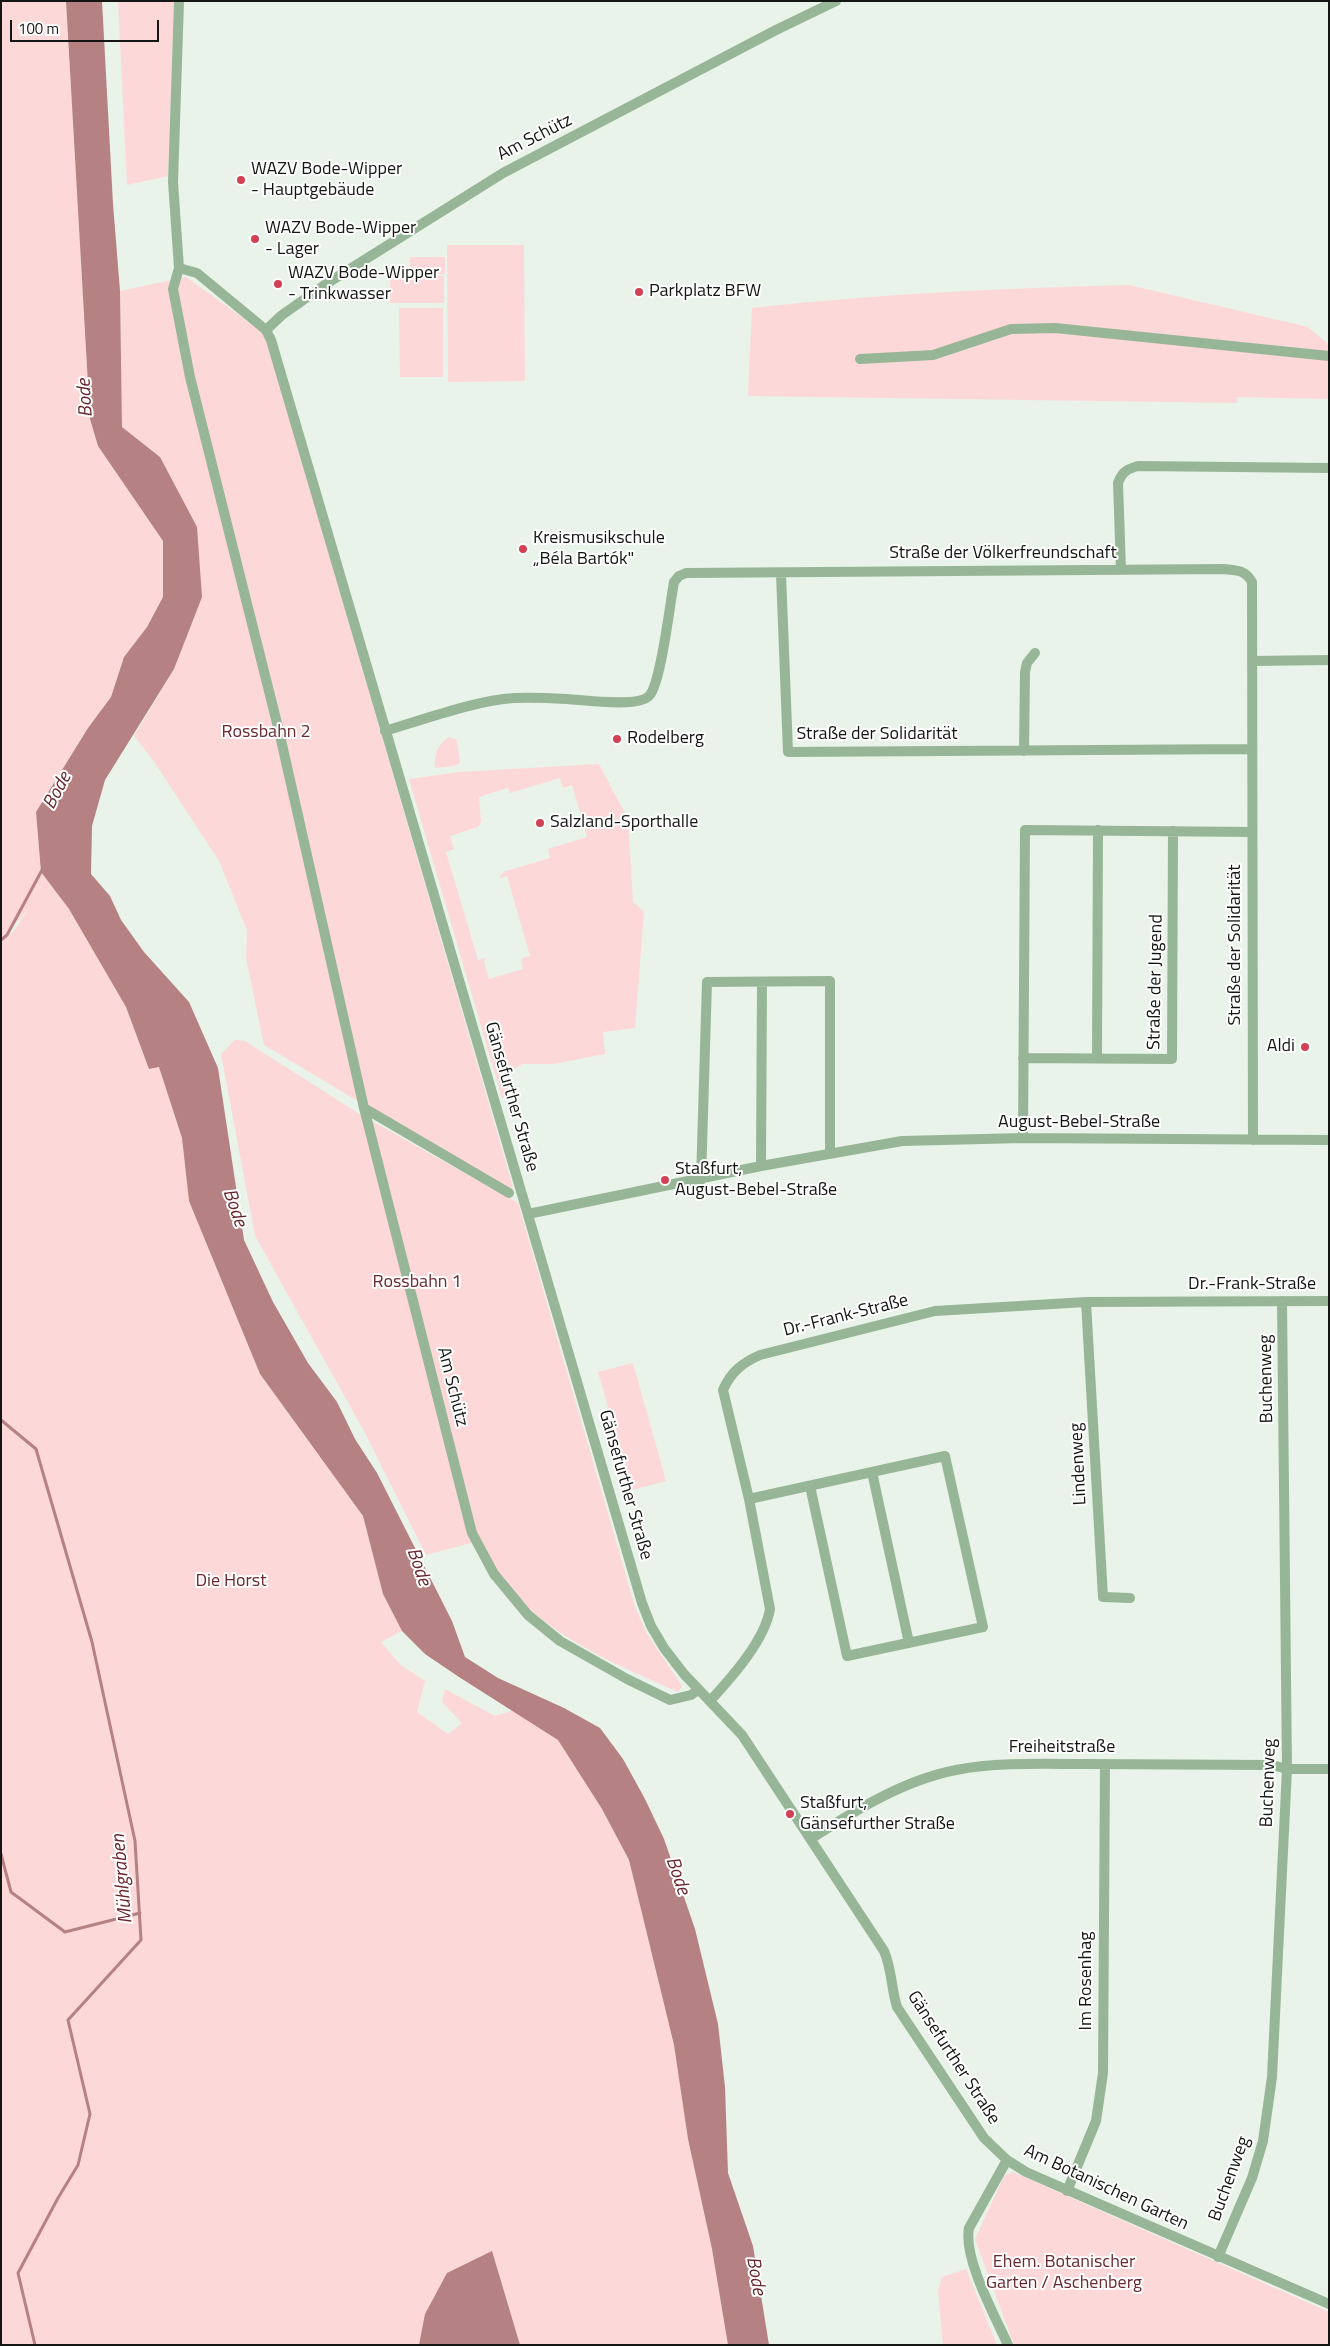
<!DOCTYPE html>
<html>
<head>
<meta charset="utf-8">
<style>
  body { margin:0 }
  #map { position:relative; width:1330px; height:2346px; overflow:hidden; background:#e9f3e9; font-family:"Titillium Web",sans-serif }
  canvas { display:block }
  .frame { position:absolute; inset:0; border:2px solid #131613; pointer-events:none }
  .scale { position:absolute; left:10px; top:20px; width:149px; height:22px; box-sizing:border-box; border:2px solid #131613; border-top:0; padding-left:6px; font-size:15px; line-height:18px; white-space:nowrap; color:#131613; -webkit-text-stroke:4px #fff; paint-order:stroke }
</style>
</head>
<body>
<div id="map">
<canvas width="1330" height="2346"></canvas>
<div class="frame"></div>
<div class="scale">100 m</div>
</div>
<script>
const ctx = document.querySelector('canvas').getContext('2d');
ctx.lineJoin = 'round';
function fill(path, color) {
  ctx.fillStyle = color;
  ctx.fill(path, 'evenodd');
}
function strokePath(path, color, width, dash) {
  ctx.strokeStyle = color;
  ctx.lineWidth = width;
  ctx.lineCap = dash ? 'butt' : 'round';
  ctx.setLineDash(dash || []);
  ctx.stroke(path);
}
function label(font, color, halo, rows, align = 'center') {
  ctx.font = font + ' "Titillium Web",sans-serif';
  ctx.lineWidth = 4;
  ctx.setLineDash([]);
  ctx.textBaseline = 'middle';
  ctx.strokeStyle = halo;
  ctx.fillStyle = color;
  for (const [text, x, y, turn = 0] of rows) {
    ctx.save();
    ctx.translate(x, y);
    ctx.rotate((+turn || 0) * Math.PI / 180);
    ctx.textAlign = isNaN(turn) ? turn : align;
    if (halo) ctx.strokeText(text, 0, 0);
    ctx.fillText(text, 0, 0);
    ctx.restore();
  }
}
fill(new Path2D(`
  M1,1H66L90,419L98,446L163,541V597L147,627L124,657L111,697L88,728L36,812L41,872L69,909L126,1007L149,1068L159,1066L182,1138L189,1201L260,1374L363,1516L383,1594L402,1631L381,1642L401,1665L425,1681L417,1712L448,1734L462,1723L442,1702L445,1689L495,1716L514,1710L558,1740L602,1809L629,1860L674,2045L688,2139L712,2249L728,2345H1V940L13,932L27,911L1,939Z
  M118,1H174L168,176L127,185Z
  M447,245H524L525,381L448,382Z
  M410,257H445V274H410Z
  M390,276H444V303H390Z
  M186,277L257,328L266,338L513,1187L512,1190L508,1191L264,1045L246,958L247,930L219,861L155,763L134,736L174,669L160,457L122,427L120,291Z
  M1129,285L1308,327L1329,345V399L1237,397V403L748,396L752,308C879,294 1001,288 1129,285Z
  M399,308H443V377H400Z
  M449,737L457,740L460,763L454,766L435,768C434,754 437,745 449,737Z
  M599,764L628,819L633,902L644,912L635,1028L603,1032L605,1054L554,1064H522L508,1073L507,1097L502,1098L409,779L459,772ZM560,778L563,788L572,785L587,837L548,849L550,858L503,872L499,878L507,876L530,956L523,958L521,962L523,969L489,979L484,962L485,958L478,960L446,852L454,849L450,836L478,827L481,822L479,797L508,788L510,793Z
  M235,1040L245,1041L361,1115L518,1203L635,1607L647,1634L682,1686L678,1692C609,1661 546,1636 497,1575C489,1565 484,1552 478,1541L426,1555L365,1433L255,1236L221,1054Z
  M633,1363L666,1481L632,1490L598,1372Z
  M1013,2172L1329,2312V2345H1014L975,2239L1004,2176Z
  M966,2269L997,2345H943L938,2291L942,2277Z`), '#fdd8d8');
fill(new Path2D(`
  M66,1H102L113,204L120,291L122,427L160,457L197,527L202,597L174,669L105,780L92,826L91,874L110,896L121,920L144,952L189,1002L218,1068L244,1240L273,1302L308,1363L337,1402L355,1439L377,1473L452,1621L465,1657L498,1678L564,1708L600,1728L623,1759L645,1799L664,1839L695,1929L718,2024L725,2087L728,2173L753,2246L769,2345H728L712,2249L688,2139L674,2045L629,1860L602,1809L558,1740L459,1677L425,1654L402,1631L383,1594L363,1516L260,1374L189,1201L182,1138L159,1067L149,1069L126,1007L69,909L41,872L36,812L88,728L111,697L124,657L147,627L163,597V541L98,446L90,419Z
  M492,2251L520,2345H419L425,2314L447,2273Z`), '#b58182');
strokePath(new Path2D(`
  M1,940L7,935L42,870
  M1,1420L36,1449L92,1642L135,1841L141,1940L68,2020L90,2114L78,2165L58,2198L18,2273L35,2345
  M1,1854L11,1892L65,1932L140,1913`), '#b58182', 3);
strokePath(new Path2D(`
  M179,1L173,182L179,268L173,289L190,377L279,731L364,1108L472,1533L494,1574L528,1615L560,1641L627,1679L670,1700L691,1695L698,1690
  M179,268L197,273L266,330L271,340L642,1603L651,1626L664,1648L684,1674L742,1735L884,1951C892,1969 891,1988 897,2007L984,2138L1007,2160L1026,2172L1329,2304
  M266,330L282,315L326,284L503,173L776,30L836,1
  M860,359L933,355L1011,329L1055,328L1329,356
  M1121,570L1118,483C1122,472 1127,469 1138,466L1329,468
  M781,574L788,752L1251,749
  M1252,661L1329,660
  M385,731C422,720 477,700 514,698C531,697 550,698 567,699C584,700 637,708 649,696C661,684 670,603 674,582L679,576L686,573L1224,569C1237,570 1245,570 1252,582L1253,1140
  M1024,751L1025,672L1027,663L1035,653
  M1023,1058L1172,1059L1173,831
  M1097,1058L1098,830
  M364,1108L509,1193
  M1023,1138L1025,830L1252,832
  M761,1166L762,983
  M701,1180L707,982L830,981V1154
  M528,1214L761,1166L902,1141L1023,1138L1329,1140
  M1086,1302L1103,1597L1130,1598
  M872,1472L909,1643
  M749,1499L945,1456L983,1627L847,1656L810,1486
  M710,1701C732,1677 765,1640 770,1609L749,1499L723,1390C731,1372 742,1363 760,1355L935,1311L1086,1302L1329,1301
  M812,1838C856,1810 904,1780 956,1770C998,1762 1043,1764 1085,1764C1147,1764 1210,1765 1272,1765L1287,1769H1329
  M1007,2160L969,2228C963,2258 995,2316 1008,2345
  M1067,2191L1096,2121L1103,2073L1105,1764
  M1218,2257L1252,2178L1263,2141L1272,2077L1287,1769L1282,1301`), '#97b697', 10);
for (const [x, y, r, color] of [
  [241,180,5,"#d14053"],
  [255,239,5,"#d14053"],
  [278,284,5,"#d14053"],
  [639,292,5,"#d14053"],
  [523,549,5,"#d14053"],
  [617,739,5,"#d14053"],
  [540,823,5,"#d14053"],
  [1305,1047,5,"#d14053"],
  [665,1180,5,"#d14053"],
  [790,1814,5,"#d14053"]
]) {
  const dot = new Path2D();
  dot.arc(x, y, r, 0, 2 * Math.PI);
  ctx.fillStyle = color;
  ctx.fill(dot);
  strokePath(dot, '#fff', 2);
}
label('18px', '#131613', '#fff', [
  ["Am Schütz",535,138,-27],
  ["Straße der Völkerfreundschaft",1003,554],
  ["Straße der Solidarität",877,735],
  ["Straße der Solidarität",1236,945,-90],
  ["Straße der Jugend",1156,982,-89],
  ["Gänsefurther Straße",511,1097,74],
  ["August-Bebel-Straße",1079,1123],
  ["Dr.-Frank-Straße",1252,1285],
  ["Dr.-Frank-Straße",846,1316,-14],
  ["Buchenweg",1267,1379,-91],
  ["Am Schütz",452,1387,76],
  ["Lindenweg",1079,1464,-93],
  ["Gänsefurther Straße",625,1485,74],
  ["Freiheitstraße",1062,1748],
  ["Buchenweg",1269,1783,-88],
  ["Im Rosenhag",1087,1981,-90],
  ["Gänsefurther Straße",953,2058,57],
  ["Buchenweg",1230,2179,-70],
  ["Am Botanischen Garten",1106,2188,25]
]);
label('18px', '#131613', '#fff', [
  ["WAZV Bode-Wipper",251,170],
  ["- Hauptgebäude",251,191],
  ["WAZV Bode-Wipper",265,229],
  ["- Lager",265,250],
  ["WAZV Bode-Wipper",288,274],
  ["- Trinkwasser",288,295],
  ["Parkplatz BFW",649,292],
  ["Kreismusikschule",533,539],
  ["„Béla Bartók\"",533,560],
  ["Rodelberg",627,739],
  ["Salzland-Sporthalle",550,823],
  ["Aldi",1295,1047,"right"],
  ["Staßfurt,",675,1170],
  ["August-Bebel-Straße",675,1191],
  ["Staßfurt,",800,1804],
  ["Gänsefurther Straße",800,1825]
], 'left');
label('18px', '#6b292f', '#fff', [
  ["Rossbahn 2",266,733],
  ["Rossbahn 1",417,1283],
  ["Die Horst",231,1582],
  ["Ehem. Botanischer",1064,2263],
  ["Garten / Aschenberg",1064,2284]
]);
label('italic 19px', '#68252c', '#fff', [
  ["Bode",86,398,-93],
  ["Bode",58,791,-62],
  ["Bode",234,1208,71],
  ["Bode",418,1567,71],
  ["Bode",677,1876,71],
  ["Mühlgraben",123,1879,-95],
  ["Bode",755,2276,80]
]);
</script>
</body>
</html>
